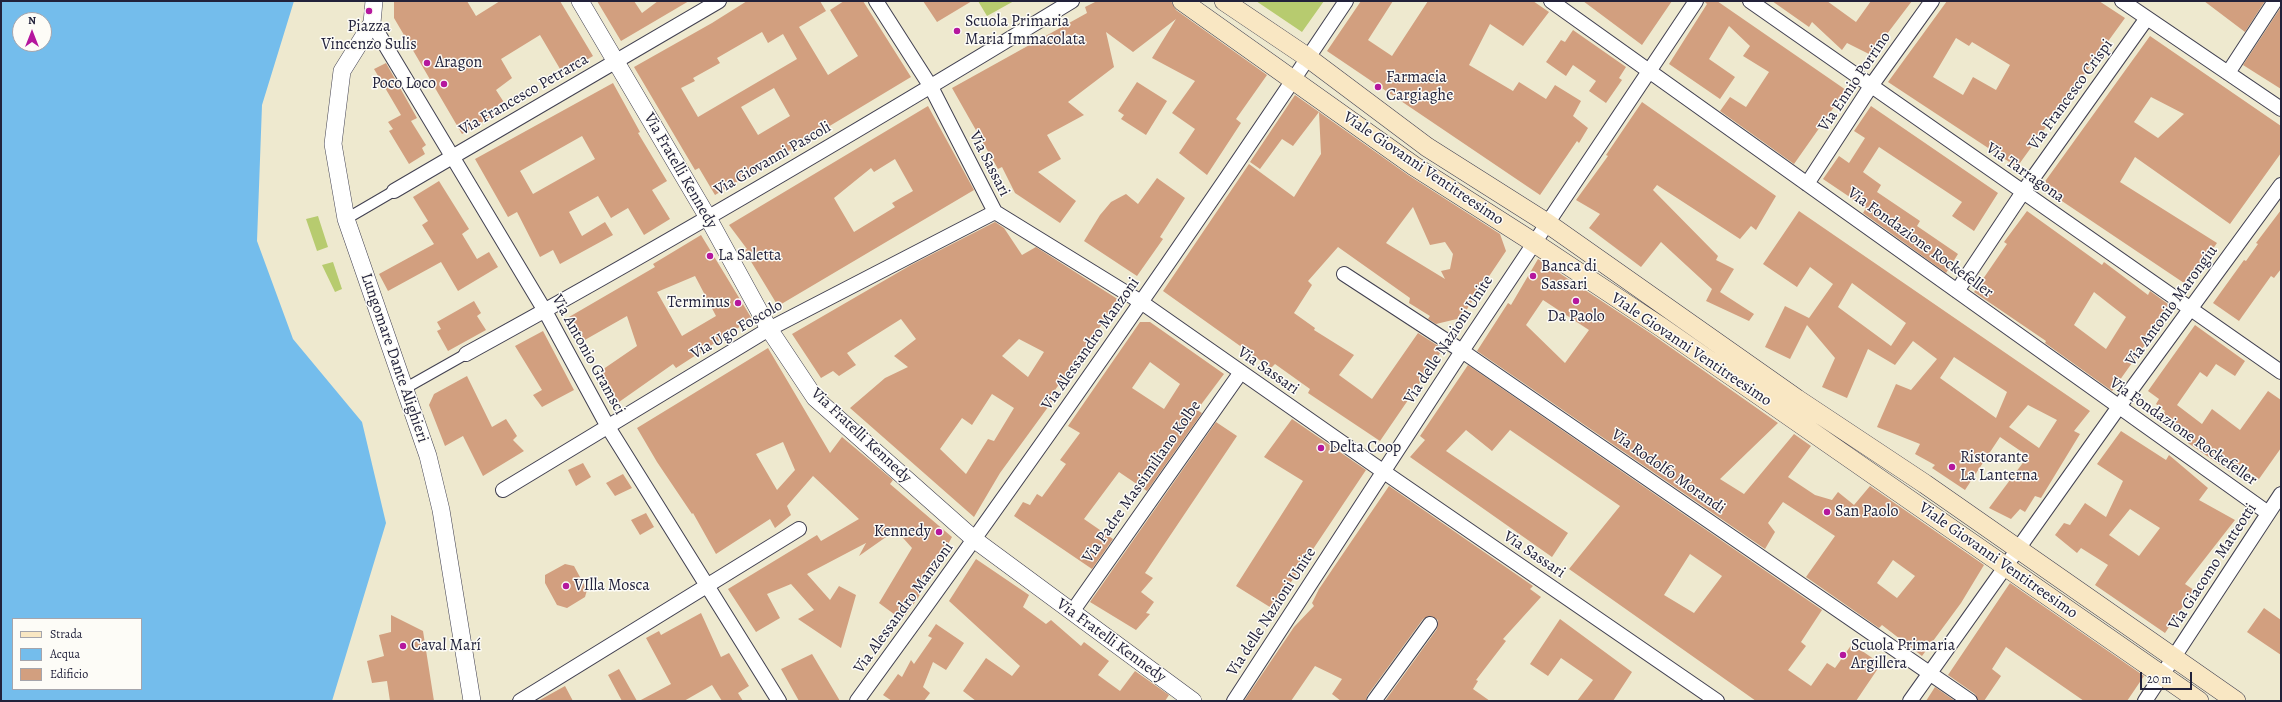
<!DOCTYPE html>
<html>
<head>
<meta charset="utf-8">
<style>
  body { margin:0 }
  #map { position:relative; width:2282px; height:702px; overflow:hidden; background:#eee9cf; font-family:Alegreya,serif }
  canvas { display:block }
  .frame { position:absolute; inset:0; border:2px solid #22223b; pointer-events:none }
  .legend { position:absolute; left:12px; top:618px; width:130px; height:72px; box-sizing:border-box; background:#fdfcf7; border:1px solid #a5a5ac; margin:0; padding:5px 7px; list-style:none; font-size:12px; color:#22223b }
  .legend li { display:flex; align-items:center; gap:8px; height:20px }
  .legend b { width:20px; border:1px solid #a5a5ac }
  .north { position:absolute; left:12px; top:12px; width:40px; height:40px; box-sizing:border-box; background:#fdfcf7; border:1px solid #a5a5ac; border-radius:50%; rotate:0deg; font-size:11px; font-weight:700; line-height:16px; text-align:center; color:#22223b }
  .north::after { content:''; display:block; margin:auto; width:14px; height:18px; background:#b5179e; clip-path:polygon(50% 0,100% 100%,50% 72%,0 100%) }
  .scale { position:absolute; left:2140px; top:672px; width:52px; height:18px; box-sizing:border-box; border:2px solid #22223b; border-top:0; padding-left:5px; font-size:12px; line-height:14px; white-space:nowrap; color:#22223b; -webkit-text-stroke:3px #fdfcf7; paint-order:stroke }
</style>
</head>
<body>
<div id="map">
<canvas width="2282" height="702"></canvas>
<div class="frame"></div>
<ul class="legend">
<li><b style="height:5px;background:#f9e7c3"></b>Strada</li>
<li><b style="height:11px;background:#74bdec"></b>Acqua</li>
<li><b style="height:11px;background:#d29f7f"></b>Edificio</li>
</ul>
<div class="north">N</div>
<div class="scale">20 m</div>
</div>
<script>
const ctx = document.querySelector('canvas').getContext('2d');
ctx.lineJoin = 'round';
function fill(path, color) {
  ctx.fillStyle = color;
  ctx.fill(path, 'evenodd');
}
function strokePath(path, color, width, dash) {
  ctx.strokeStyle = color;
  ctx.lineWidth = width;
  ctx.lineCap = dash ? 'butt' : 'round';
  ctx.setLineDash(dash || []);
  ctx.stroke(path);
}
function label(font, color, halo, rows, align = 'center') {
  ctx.font = font + ' Alegreya,serif';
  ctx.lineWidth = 3;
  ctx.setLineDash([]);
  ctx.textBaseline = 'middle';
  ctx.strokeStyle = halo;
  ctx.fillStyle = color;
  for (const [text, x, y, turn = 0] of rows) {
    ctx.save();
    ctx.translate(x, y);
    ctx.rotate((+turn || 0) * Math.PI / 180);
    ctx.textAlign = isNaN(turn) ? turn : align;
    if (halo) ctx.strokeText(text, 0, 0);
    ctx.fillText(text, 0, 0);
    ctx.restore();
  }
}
fill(new Path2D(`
  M978,1H1014L987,16Z
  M1256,1H1324L1302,32Z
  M318,216L328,247L317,251L306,219Z
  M333,262L342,289L335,292L322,265Z`), '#b7cb6f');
fill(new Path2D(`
  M1,1H294L262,105L257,241L293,339L362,422L386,523L332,701H1ZM20,20H44V44H20ZM13,619H141V689H13Z`), '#74bdec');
fill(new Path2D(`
  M394,1H467L476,16L500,1H560L593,56L563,74L540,35L501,59L512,78L496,90L505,104L493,111L496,114L462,134L394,18Z
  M597,1H634L642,13L658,1H689L621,41Z
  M747,1H820L826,11L799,27L828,75L858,56L830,10L844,1H863L911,77L715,195L699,168L695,170L634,67L712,23ZM762,32L768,43L783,34L797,59L698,117L681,88L695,81L693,78L720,63L717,58ZM774,88L790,116L758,135L741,107Z
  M923,1H972L937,22Z
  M1097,1H1171L1176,10L1267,75L1236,119L1241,123L1207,175L1179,153L1195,129L1172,113L1195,81L1152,58L1176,19L1133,52L1106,32L1114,67L1068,102L1084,115L1047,135L1061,159L1038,172L1076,201L1060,223L1015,193L1002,167L998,169L952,88L1087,13L1085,7Z
  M1361,1H1393L1368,40L1392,56L1428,1H1533L1549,12L1523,46L1490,24L1469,65L1513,91L1519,82L1546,99L1555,85L1581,101L1573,116L1588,128L1579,143L1577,141L1540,195L1327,51Z
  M1583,1H1672L1642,45Z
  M1704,1H1717L1846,90L1794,164L1720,111L1730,97L1746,107L1769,72L1743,56L1750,46L1729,26L1709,59L1735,77L1720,99L1669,64L1707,4Z
  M1772,1H1827L1856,22L1871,1H1912L1871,55L1847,43L1842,50L1812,22L1809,27Z
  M1947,1H2099L2125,18L2017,167L1888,82ZM1956,38L1969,46L1972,42L2010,65L1996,90L1973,77L1963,95L1933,77Z
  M2204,1H2265L2245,32Z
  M2281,7V89L2243,65Z
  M1573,30L1626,67L1619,78L1622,80L1606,103L1589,91L1596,81L1573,65L1566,76L1546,62L1561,40L1565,42Z
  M2150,36L2281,126V153L2230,224L2135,157L2120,182L2217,243L2187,285L2041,187ZM2151,97L2184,114L2158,138L2134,122Z
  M386,63L417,118L411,121L426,145L422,148L425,154L409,164L389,131L393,129L388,122L401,115L374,69Z
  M1137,82L1167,101L1146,135L1121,119L1124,115L1118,111Z
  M613,83L640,132L638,133L667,181L652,190L670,219L644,235L628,208L611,218L598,196L569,212L582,236L605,222L613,235L560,264L553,250L540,257L517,212L508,217L475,159ZM582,136L595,159L533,194L520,171Z
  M1295,95L1408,175L1500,234L1506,251L1461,318L1436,324L1428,319L1430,316L1409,303L1410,298L1338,247L1308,281L1312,285L1294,313L1315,328L1314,330L1354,355L1339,375L1372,399L1418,333L1443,349L1380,441L1308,393L1310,389L1275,364L1271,368L1163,291L1249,164L1294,197L1321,154L1319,112L1293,146L1282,139L1260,169L1250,162ZM1413,207L1430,245L1445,242L1453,254L1450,269L1441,271L1445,279L1386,243Z
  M1642,102L1776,196L1756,230L1751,226L1740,239L1657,185L1653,190L1718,256L1716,260L1734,269L1720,292L1754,314L1749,321L1706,301L1712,289L1661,242L1641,267L1589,228L1600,214L1576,200L1608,156L1606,155Z
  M928,106L974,190L778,306L744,250L747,249L729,225ZM895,159L913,191L892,203L895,207L854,232L834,198L871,168L874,172Z
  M1871,106L1998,193L1974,231L1952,216L1962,202L1879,147L1863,172L1881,185L1877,192L1920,221L1917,226L1958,254L1946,273L1863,213L1866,208L1823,179L1839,156L1849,163L1865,138L1854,131Z
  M1157,178L1185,198L1160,237L1163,239L1137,276L1084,241L1100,215L1111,202L1126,194L1138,204Z
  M439,181L469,229L462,234L477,259L489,252L498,267L458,291L441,262L388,291L379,274L434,244L422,225L428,221L413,197Z
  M2281,210V269L2274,278L2271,276L2239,321L2213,303L2244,260L2246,261L2258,244L2256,243Z
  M1799,211L2090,411L2074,431L2080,434L2041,498L2035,496L2025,512L2020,509L2011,519L1989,508L2028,456L2000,437L1965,490L1932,468L1935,465L1915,454L1920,444L1877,427L1896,384L1911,390L1937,359L1913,341L1895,365L1868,349L1847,398L1822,387L1835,358L1807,325L1790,359L1765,347L1785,306L1809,318L1833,284L1810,267L1797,287L1763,264ZM1852,283L1906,323L1891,346L1838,307ZM1954,357L2007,392L1996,418L1940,378ZM2028,405L2057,420L2039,448L2009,427Z
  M2027,211L2102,265L2104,262L2148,295L2150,291L2172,307L2112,391L2045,343L2046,341L1974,292L2007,244L2004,242ZM2094,292L2126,317L2106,349L2074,325Z
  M995,222L1004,228L1022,255L1036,247L1119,300L1055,390L1059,392L1000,473L974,517L850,408L885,378L908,367L894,356L916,339L901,319L847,353L856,365L839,376L833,371L821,378L792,334L911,265ZM1019,339L1044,352L1028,377L1002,356ZM992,394L1014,408L994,441L988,439L966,474L940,449L962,418L972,425Z
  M701,235L752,319L676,368L673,364L619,402L599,372L637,346L627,316L583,341L569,317L655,267L653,264ZM695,276L716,316L682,336L657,292Z
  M1538,259L1650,333L1778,423L1720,479L1744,494L1794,434L1811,446L1788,477L1815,495L1832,500L1838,492L1854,505L1870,486L1984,565L1961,603L1922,656L1882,625L1879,628L1806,577L1835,536L1783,502L1768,523L1775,532L1765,549L1477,351L1508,303L1511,305ZM1543,300L1589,330L1565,363L1526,325ZM1893,560L1915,576L1897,598L1877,583Z
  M474,301L481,313L477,316L486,330L448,351L437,331L441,329L437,322Z
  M1140,322H1150L1224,374L1197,410L1202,413L1147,491L1119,472L1084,519L1113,539L1092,569L1014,516L1023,502L1030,505L1037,494L1042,497L1066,464L1060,460L1080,433L1068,426ZM1150,362L1180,384L1164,409L1132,388Z
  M2195,325L2245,361L2235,376L2216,364L2207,377L2200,372L2177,405L2202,424L2212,409L2240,430L2268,391L2281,400V448L2259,479L2238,464L2232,473L2188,443L2192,438L2162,416L2165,411L2156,404L2159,399L2148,391Z
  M543,331L574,390L542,407L533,395L542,390L515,346Z
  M768,348L830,453L842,437L893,480L890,484L952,537L918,598L902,620L879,603L912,548L896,530L859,556L866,543L807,574L830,600L839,586L856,595L841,648L798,619L814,610L791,584L767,594L780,618L756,632L728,589L817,535L821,541L859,519L813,476L787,506L791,515L775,528L770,519L716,554L693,513L692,514L657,462L637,428ZM783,442L795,470L777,490L756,454Z
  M1468,365L1822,610L1801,642L1806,646L1788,670L1811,686L1827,663L1835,668L1852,644L1881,664L1856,701H1756L1569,569L1620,506L1510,430L1492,451L1466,430L1446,451L1568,533L1552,557L1410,457L1425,440L1420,436ZM1690,554L1722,576L1694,613L1664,595Z
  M467,376L492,427L506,419L517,436L513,440L524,451L483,476L463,436L445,446L429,405L434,394Z
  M1292,419L1366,470L1273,609L1236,586L1303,481L1264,457Z
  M1216,422L1237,436L1145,573L1153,578L1141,592L1154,602L1146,613L1150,614L1136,630L1090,602Z
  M2121,431L2166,460L2169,455L2208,488L2199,500L2235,520L2185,584L2194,590L2165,633L2095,585L2108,565L2081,548L2077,553L2055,535L2064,523L2070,525L2085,503L2106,517L2123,481L2097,464ZM2130,509L2160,528L2139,556L2109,535Z
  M583,463L591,477L576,486L568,470Z
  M623,474L632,488L615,496L606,483Z
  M1389,486L1533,586L1530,589L1541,597L1503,639L1506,641L1476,680L1478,681L1473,689L1490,701H1385L1437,629L1438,620L1430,616L1423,619L1367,696L1366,701H1341L1332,694L1342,679L1315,666L1291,701H1244L1294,627L1314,606L1312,603L1319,589Z
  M646,513L654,527L640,535L631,520Z
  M976,559L1029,595L1023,607L1046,624L1051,620L1081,646L1084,642L1109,661L1098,675L1120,691L1135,671L1169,695L1165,701H976L963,691L986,658L1012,676L1020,666L949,601Z
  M565,564L574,566L587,590L585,597L567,608L557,605L545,583V575Z
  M2010,583L2144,676L2127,701H2084L2006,647L1992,669L2001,676L1984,701H1978L1975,694L1948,675Z
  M2264,608L2281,620V655L2247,632Z
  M701,613L721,657L729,653L749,686L738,693L743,701H722L712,685L684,701H639L671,684L646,638L659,631L661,635Z
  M391,615L423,631L434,701H390L387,681L372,683L367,661L384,656L379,635L391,632Z
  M1560,619L1632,672L1613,701H1577L1593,680L1561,658L1548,676L1530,664Z
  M936,624L964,643L946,670L933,662L923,687L930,693L924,701H892L883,695L898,674L902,677L911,660L914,664L932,638L928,636Z
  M812,654L840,701H799L781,669Z
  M619,669L637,701H622L608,675Z
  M565,686L573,701H538Z
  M1935,687L1955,701H1926Z`), '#d29f7f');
const pedestrian = new Path2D(`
  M346,219L394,191
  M404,389L466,354`);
const minor = new Path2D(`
  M876,1L931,87L995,212L1141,302L1384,472L1717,701
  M1551,1L2268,513
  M1750,1L2281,372
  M2122,1L2281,109
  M372,23L545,311L608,427L779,701
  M2228,73L2275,1
  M1807,184L1871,86L1932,1
  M394,191L719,1
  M1344,274L1462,351L1970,701
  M1957,291L2023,192L2147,18
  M466,354C671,242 873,122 1072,1
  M503,490L769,329L995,212
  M1072,612L1241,372
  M520,701L799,529
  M857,701C1025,471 1188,238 1346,1
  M1234,701L1462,351L1696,1
  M1374,701L1430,624
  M1910,701L2128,394L2281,185
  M2145,701L2281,494`);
const tertiary = new Path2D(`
  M374,1L372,23L342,71L333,144L346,219L428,456L441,510L472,701
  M580,1L707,216L769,329L815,398L975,540L1193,701`);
const secondary = new Path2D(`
  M1182,1L1414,166L1533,242L1661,327L2199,701
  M1224,1L1307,57L1427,147L1547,223L1797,399L1925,484L2236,701`);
strokePath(pedestrian, '#414051', 12);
strokePath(minor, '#414051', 16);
strokePath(tertiary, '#414051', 18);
strokePath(secondary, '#414051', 20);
strokePath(pedestrian, '#fff', 10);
strokePath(minor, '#fff', 14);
strokePath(tertiary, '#fff', 17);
strokePath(secondary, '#f9e7c3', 19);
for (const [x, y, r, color] of [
  [369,11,4,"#b5179e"],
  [957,31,4,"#b5179e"],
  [427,63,4,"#b5179e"],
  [444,84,4,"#b5179e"],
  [1378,87,4,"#b5179e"],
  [710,256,4,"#b5179e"],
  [1533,276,4,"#b5179e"],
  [1576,301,4,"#b5179e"],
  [738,303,4,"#b5179e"],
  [1321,448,4,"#b5179e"],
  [1952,467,4,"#b5179e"],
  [1827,512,4,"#b5179e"],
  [939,532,4,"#b5179e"],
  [566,586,4,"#b5179e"],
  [403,646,4,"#b5179e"],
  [1843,655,4,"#b5179e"]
]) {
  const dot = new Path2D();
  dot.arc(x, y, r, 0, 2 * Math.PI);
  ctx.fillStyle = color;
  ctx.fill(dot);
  strokePath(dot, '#fdfcf7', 1.5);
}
label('16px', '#22223b', '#fdfcf7', [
  ["Scuola Primaria",965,22],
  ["Maria Immacolata",965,40],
  ["Piazza",369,27,"center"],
  ["Vincenzo Sulis",369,45,"center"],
  ["Aragon",435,63],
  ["Farmacia",1386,78],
  ["Cargiaghe",1386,96],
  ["Poco Loco",436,84,"right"],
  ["La Saletta",718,256],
  ["Banca di",1541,267],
  ["Sassari",1541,285],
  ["Terminus",730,303,"right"],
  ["Da Paolo",1576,317,"center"],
  ["Delta Coop",1329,448],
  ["Ristorante",1960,458],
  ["La Lanterna",1960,476],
  ["San Paolo",1835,512],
  ["Kennedy",931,532,"right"],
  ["VIlla Mosca",574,586],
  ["Caval Marí",411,646],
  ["Scuola Primaria",1851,646],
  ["Argillera",1851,664]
], 'left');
label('16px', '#22223b', '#fdfcf7', [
  ["Via Ennio Porrino",1855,82,-56],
  ["Via Francesco Petrarca",524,95,-30],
  ["Via Francesco Crispi",2071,95,-54],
  ["Via Giovanni Pascoli",773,159,-30],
  ["Via Sassari",989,164,63],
  ["Viale Giovanni Ventitreesimo",1423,169,34],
  ["Via Fratelli Kennedy",680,171,60],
  ["Via Tarragona",2025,173,35],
  ["Via Fondazione Rockefeller",1920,243,36],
  ["Via Antonio Marongiu",2172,306,-54],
  ["Via Ugo Foscolo",737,330,-30],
  ["Via delle Nazioni Unite",1449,340,-57],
  ["Via Alessandro Manzoni",1091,344,-55],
  ["Viale Giovanni Ventitreesimo",1691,350,34],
  ["Via Antonio Gramsci",588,355,61],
  ["Lungomare Dante Alighieri",394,358,71],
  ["Via Sassari",1268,371,35],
  ["Via Fondazione Rockefeller",2183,432,35],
  ["Via Fratelli Kennedy",861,436,43],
  ["Via Rodolfo Morandi",1668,472,35],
  ["Via Padre Massimiliano Kolbe",1142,482,-55],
  ["Via Sassari",1534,555,34],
  ["Viale Giovanni Ventitreesimo",1998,561,35],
  ["Via Giacomo Matteotti",2213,567,-57],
  ["Via Alessandro Manzoni",904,608,-54],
  ["Via delle Nazioni Unite",1272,612,-57],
  ["Via Fratelli Kennedy",1111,641,36]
]);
</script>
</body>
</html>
